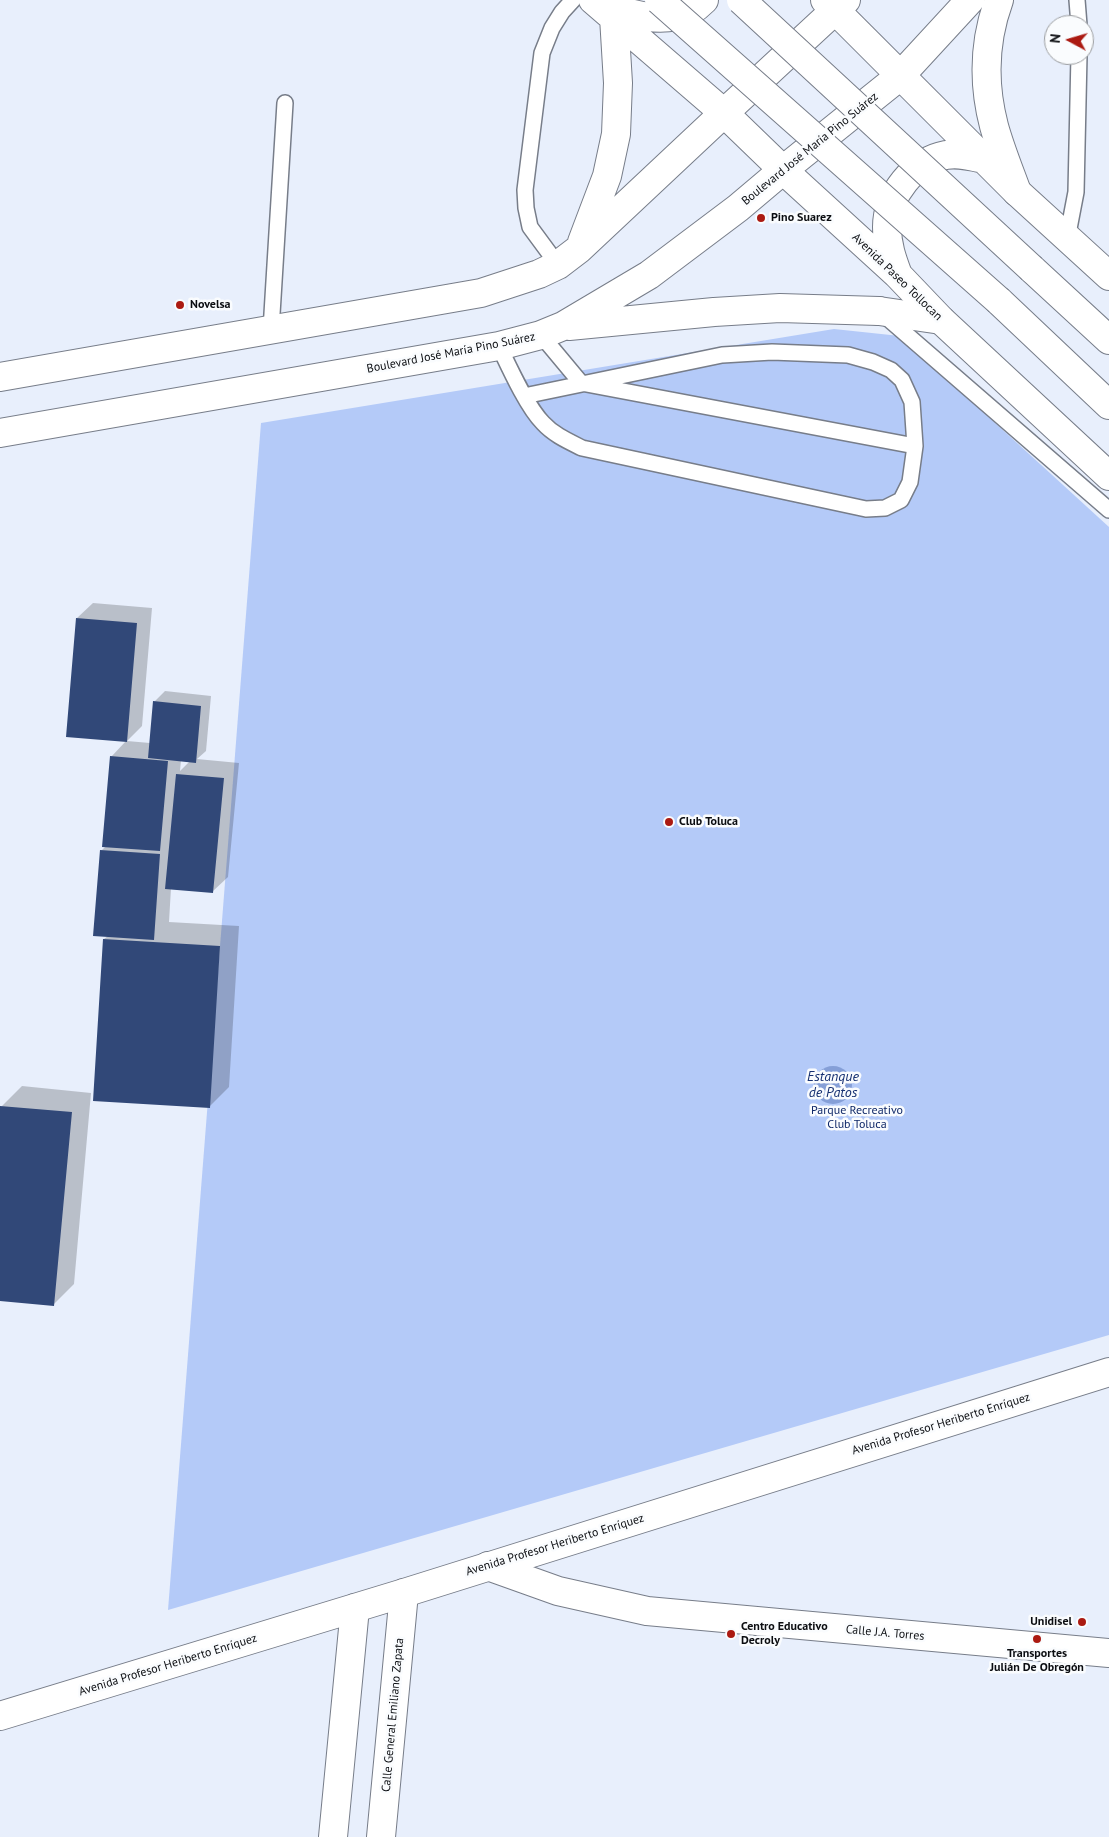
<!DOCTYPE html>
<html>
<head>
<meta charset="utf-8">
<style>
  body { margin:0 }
  #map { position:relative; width:1109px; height:1837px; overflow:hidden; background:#e8effc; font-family:"PT Sans",sans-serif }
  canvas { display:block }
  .north { position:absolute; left:1044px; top:15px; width:50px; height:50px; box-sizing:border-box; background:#fafcfe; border:1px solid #9a9c9f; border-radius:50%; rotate:276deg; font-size:14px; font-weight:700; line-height:20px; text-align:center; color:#0b0d11 }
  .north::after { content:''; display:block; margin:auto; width:18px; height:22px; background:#ab1a12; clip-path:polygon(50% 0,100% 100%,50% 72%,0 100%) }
</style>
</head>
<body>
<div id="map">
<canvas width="1109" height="1837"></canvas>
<div class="north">N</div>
</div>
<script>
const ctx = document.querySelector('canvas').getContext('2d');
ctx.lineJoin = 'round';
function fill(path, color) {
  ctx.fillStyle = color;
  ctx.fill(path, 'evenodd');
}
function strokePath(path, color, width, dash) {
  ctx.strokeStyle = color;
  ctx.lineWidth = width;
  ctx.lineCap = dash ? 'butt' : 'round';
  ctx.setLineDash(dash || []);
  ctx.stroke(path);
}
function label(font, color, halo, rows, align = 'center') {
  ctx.font = font + ' "PT Sans",sans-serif';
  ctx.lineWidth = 5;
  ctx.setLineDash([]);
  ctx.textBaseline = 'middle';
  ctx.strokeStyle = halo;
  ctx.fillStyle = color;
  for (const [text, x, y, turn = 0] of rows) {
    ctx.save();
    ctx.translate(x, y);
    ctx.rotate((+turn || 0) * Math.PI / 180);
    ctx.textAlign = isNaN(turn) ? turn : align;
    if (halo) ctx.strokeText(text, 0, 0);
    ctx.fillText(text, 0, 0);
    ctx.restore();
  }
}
fill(new Path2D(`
  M834,329L900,336L1109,527V1335L168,1610L261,423Z`), '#b4caf8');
fill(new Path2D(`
  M814 1085a19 19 0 1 1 38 0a19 19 0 1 1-38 0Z`), '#859fd7');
fill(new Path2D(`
  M93,603L152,608L142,726L127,741L150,743L154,702L165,691L211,696L206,751L197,759L239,763L228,877L212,892L171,888L169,922L239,926L229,1087L209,1107L95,1100L104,939L108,936L101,851L106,846L111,757L126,741L77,618ZM181,760L190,761L180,771Z
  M22,1086L91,1093L74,1284L54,1304L0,1299V1124L2,1106Z`), '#0003');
fill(new Path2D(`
  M76,618L137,623L127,742L66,737Z
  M153,701L201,706L196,763L148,758Z
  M110,756L168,761L160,851L102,847Z
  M176,774L224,778L213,893L165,889Z
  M100,850L160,854L154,940L93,936Z
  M103,939L220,946L210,1108L93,1101Z
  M0,1106L72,1112L54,1306L0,1301Z`), '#314878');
const service = new Path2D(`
  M1077,0L1079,25
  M1067,239L1076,192L1079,55
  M558,265L530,227L526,208L525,190L542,53L552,28L562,12L573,0
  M884,315L1109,510
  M271,330L285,103
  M541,335L581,383L915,446
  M499,346C509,367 527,407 543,423C554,435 568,441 582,448L866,509L885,508L901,500L910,482L915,446L912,402L902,380L891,370L873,362L848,355L772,352L722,355L524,396`);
const minor = new Path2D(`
  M488,1566L558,1591L647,1611L1109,1653
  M333,1837L355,1608
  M381,1837L404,1593`);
const secondary = new Path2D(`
  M593,0L724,113L783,170L898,275L941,320L1109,476
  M825,0L1017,192L1109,276
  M607,6C633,15 662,24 689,12C694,9 700,4 704,0
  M582,242L607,176L616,134L618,83L614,17
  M898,275C892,259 887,245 887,227C887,195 914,161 946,155C959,153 971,156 984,159
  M569,326L714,312L780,308L879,311
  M0,377L481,293L539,274L558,265L579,249L724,113
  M0,433L499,346L541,335L563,326L649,275L738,208L783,170
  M0,1716L404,1593L1109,1372`);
const primary = new Path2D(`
  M879,311L941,320`);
const trunk = new Path2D(`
  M999,0C984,41 983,84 994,126C1000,148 1009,170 1017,192
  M724,113L846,0
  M783,170L900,76L970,0
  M1032,269L1109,340
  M999,301L1109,405`);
strokePath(service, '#777d89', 18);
strokePath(minor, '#777d89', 30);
strokePath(secondary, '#777d89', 30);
strokePath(primary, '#777d89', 30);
strokePath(trunk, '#777d89', 30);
strokePath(service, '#fff', 15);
strokePath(minor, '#fff', 28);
strokePath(secondary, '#fff', 28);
strokePath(primary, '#fff', 28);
strokePath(trunk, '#fff', 28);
const trunkBridge = new Path2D(`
  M659,0L999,301
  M741,0L1032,269`);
strokePath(trunkBridge, '#777d89', 30, []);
strokePath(trunkBridge, '#fff', 28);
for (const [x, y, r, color] of [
  [761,218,5,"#ab1a12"],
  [180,305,5,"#ab1a12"],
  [669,822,5,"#ab1a12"],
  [1082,1622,5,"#ab1a12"],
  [731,1634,5,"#ab1a12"],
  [1037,1639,5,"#ab1a12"]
]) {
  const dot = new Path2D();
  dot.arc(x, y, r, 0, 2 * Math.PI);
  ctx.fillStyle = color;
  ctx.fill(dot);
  strokePath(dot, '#fafcfe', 2);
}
label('12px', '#0b0d11', '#fafcfe', [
  ["Boulevard José María Pino Suárez",810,149,-39],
  ["Avenida Paseo Tollocan",897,277,44],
  ["Boulevard José María Pino Suárez",451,353,-11],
  ["Avenida Profesor Heriberto Enríquez",941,1424,-17],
  ["Avenida Profesor Heriberto Enríquez",555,1545,-17],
  ["Calle J.A. Torres",885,1633,5],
  ["Avenida Profesor Heriberto Enríquez",168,1665,-17],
  ["Calle General Emiliano Zapata",393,1715,-85]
]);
label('bold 12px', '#0b0d11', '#fafcfe', [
  ["Pino Suarez",771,218],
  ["Novelsa",190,305],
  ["Club Toluca",679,822],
  ["Unidisel",1072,1622,"right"],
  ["Centro Educativo",741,1627],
  ["Decroly",741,1641],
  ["Transportes",1037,1654,"center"],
  ["Julián De Obregón",1037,1668,"center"]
], 'left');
label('12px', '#0e2767', '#fafcfe', [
  ["Parque Recreativo",857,1111],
  ["Club Toluca",857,1125]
]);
label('italic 14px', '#173172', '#fafcfe', [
  ["Estanque",833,1077],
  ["de Patos",833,1093]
]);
</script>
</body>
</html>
